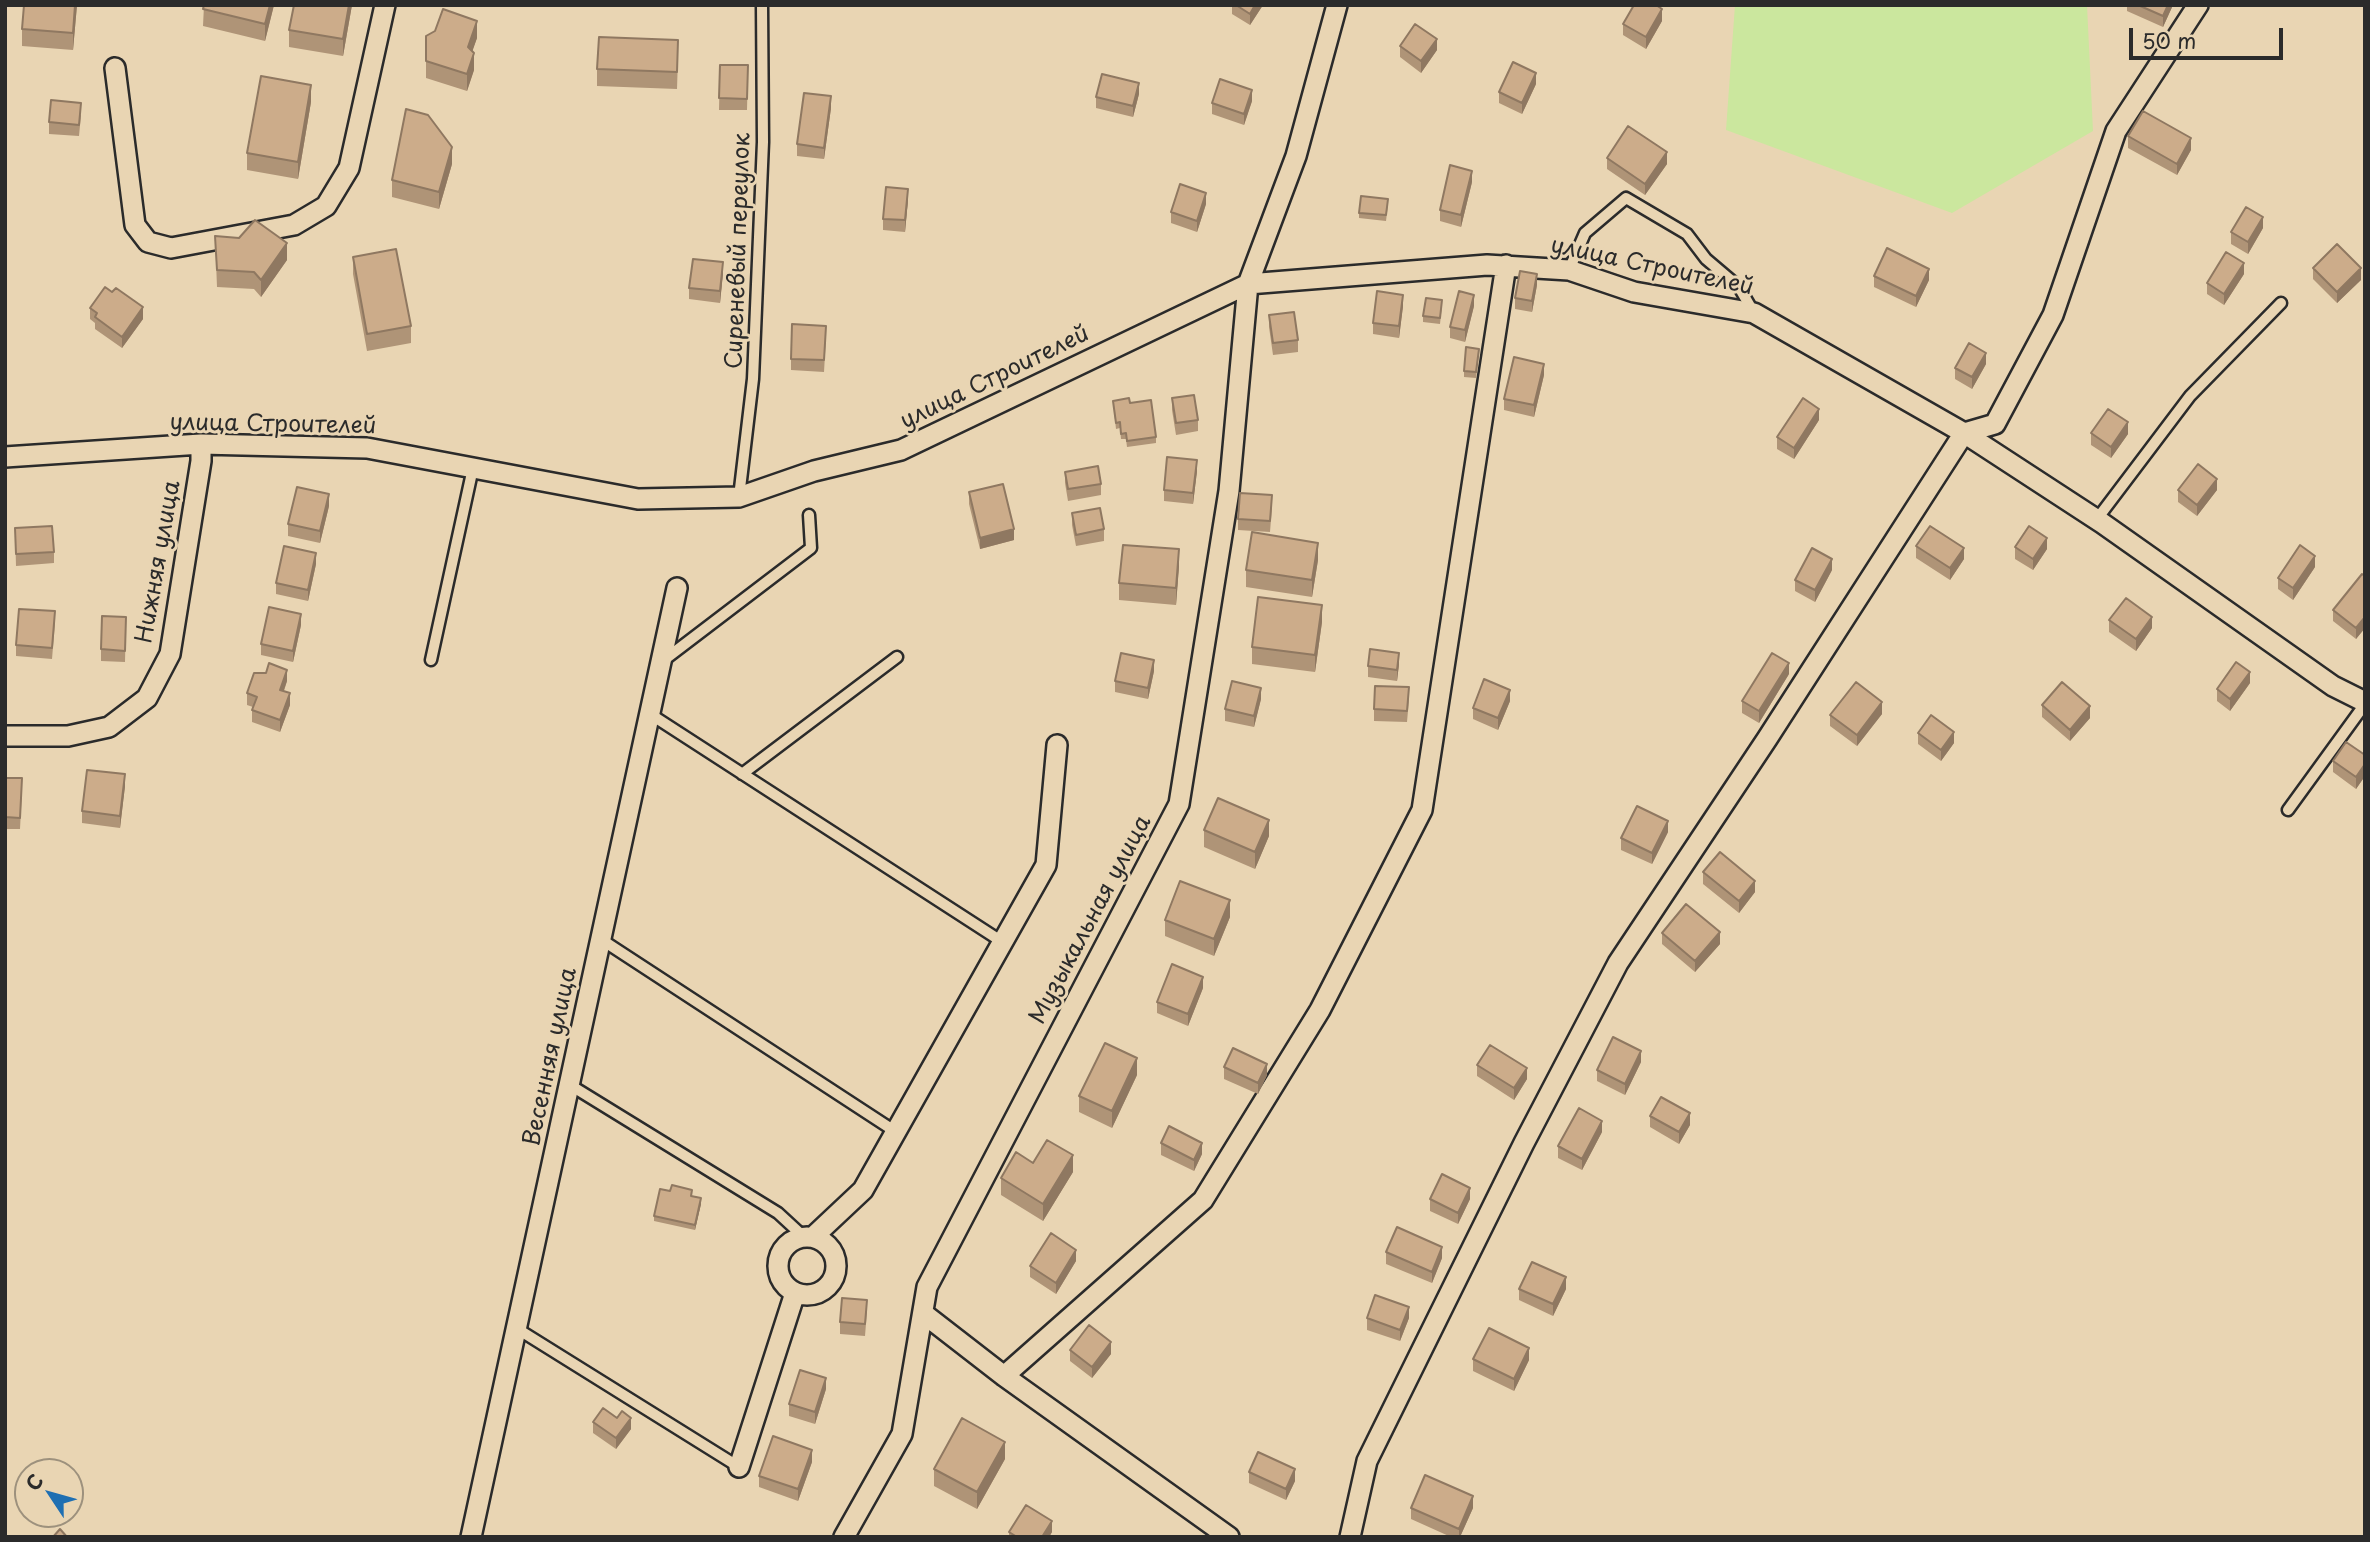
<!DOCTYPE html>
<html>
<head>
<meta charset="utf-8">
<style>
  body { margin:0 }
  #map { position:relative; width:2370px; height:1542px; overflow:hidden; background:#e9d5b3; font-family:"Playpen Sans",sans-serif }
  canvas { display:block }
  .frame { position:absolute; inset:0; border:7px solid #2b2b2b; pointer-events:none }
  .north { position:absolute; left:14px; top:1458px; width:70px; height:70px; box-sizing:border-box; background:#e9d5b3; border:2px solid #9d917d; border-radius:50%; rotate:306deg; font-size:19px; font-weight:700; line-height:28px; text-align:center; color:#2b2b2b }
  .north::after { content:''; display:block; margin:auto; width:24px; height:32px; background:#1f6fb2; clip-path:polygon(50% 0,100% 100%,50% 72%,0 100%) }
  .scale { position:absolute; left:2129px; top:28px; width:154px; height:32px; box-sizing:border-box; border:4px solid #2b2b2b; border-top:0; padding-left:9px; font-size:21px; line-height:24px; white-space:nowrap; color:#2b2b2b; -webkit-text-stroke:5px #e9d5b3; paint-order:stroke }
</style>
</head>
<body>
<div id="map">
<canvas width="2370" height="1542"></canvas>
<div class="frame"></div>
<div class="north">С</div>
<div class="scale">50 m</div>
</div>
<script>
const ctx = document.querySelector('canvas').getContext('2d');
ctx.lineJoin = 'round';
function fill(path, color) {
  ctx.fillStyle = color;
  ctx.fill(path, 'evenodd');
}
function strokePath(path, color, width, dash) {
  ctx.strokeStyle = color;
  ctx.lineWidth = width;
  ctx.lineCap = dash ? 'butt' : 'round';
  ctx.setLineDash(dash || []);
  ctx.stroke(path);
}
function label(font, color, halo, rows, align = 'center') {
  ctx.font = font + ' "Playpen Sans",sans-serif';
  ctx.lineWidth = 6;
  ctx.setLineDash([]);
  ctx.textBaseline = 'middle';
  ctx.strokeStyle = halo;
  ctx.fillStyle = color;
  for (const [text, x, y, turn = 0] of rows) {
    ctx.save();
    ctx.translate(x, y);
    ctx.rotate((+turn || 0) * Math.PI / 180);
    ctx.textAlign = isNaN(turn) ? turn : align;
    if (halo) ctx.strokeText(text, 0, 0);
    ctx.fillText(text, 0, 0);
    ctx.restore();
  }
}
fill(new Path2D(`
  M1735,5H2087L2093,131L1952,213L1726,130Z`), '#cbe79e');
const service = new Path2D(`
  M1569,270L1585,233L1626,198L1687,234L1706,259L1739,287L1754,313
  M739,497L753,379L763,142L762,5
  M2097,519L2190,396L2281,303
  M431,660L473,468
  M664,660L811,548L809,515
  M650,714L1004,943
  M742,774L897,657
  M2288,810L2365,704
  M602,940L896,1132
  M570,1085L778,1213L804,1237
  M516,1328L739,1467`);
const minor = new Path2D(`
  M115,68L135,225L148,242L171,248L294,225L326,206L349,168L385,5
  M5,457L201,444L367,448L638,499L739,497L814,471L901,450L1248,284L1487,265L1569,270L1634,292L1754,313L1964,433L2102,523L2333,686L2365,702
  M5,736H68L109,727L147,698L170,654L201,461V444
  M778 1266a29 29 0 1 1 58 0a29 29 0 1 1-58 0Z
  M813,1237L863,1190L1046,865L1057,745
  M924,1314L1004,1376L1229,1537
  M1004,1376L1203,1200L1320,1010L1422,810L1506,265
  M739,1467L795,1293
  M471,1537L677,588
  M844,1537L902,1434L927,1287L1179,804L1229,491L1248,284L1296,156L1337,5
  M1350,1537L1367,1461L1524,1143L1618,963L1767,739L1964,433L1995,424L2053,315L2116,131L2198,5`);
strokePath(service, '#2b2b2b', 15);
strokePath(minor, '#2b2b2b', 24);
strokePath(service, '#e9d5b3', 10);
strokePath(minor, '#e9d5b3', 19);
fill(new Path2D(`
  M24,5H77L73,50L22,46V29Z
  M204,5H274L265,41L203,26Z
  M352,5L343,56L289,47V30Z
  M1232,5H1263L1250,25L1232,14Z
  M2127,5H2173L2163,27L2127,11Z
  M1662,21L1646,49L1623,35V24Z
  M426,36L477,38L472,51L474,70L467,91L426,78Z
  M1400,46L1437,50L1421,73L1400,57Z
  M678,57L677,89L597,86V69Z
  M720,65H748L747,110H719Z
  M1536,84L1522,114L1499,103V92Z
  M1139,94L1133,117L1096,108V97Z
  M1252,101L1244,125L1212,114V103Z
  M311,102L298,179L247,170V153Z
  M831,108L824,159L797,156V144Z
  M81,115L79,136L49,134V122Z
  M2128,136L2191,150L2177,175L2128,148Z
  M1607,158L1667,164L1645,195L1607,169Z
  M452,164L439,209L392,197V180Z
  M1472,182L1461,227L1440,221V210Z
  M908,200L905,232L883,230V219Z
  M1206,204L1197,232L1171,223V212Z
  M1388,204L1386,221L1359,218V213Z
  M2263,228L2248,254L2231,244V232Z
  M215,236L287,260L261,297L254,289L217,287Z
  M353,257L411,326V343L367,351L353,274Z
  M2313,268L2361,280L2337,303L2313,279Z
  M723,273L720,303L689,299V288Z
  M2244,274L2224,305L2207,294V283Z
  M1874,276L1929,280L1916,307L1874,287Z
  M1537,285L1532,312L1515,309V298Z
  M1442,305L1440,324L1423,322V316Z
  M1403,306L1399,338L1373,334V323Z
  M1474,306L1465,342L1450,338V327Z
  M90,308L143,319L122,348L95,329V323L90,319Z
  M1269,315L1298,340V352L1273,355L1269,327Z
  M826,337L824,372L791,370V359Z
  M1479,354L1476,378L1464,377V371Z
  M1986,364L1972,389L1955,379V368Z
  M1544,375L1534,417L1504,410V399Z
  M1172,398L1198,420V431L1176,435L1172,410Z
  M1113,401L1130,403L1156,437V443L1127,447L1126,439H1121L1120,428L1116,429Z
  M1819,420L1794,459L1777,449V437Z
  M2091,433L2128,434L2111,458L2091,445Z
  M1197,471L1193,504L1164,501V490Z
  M1065,472L1101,484V495L1068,501L1065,483Z
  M2178,490H2217L2197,516L2178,502Z
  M969,492L1014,540L980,549L969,504Z
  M329,506L320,543L288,536V524Z
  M1272,507L1270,532L1238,530V519Z
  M1072,513L1104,529V541L1076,546L1072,525Z
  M15,528L54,552V563L16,566Z
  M1916,546L1964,559L1950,580L1916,558Z
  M2015,547L2047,549L2033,570L2015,559Z
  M1318,560L1312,597L1246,587V570Z
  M316,564L308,601L276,594V583Z
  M1179,566L1176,605L1119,600V583Z
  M2315,567L2293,600L2278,589V578Z
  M1832,570L1815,602L1795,591V580Z
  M2365,576V628L2356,639L2333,621V610Z
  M126,617L125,662L101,661V649Z
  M2109,620L2152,628L2136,651L2109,632Z
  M1322,622L1315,672L1252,664V647Z
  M55,623L52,659L16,656V645Z
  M301,625L293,662L261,655V644Z
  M1399,664L1397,681L1368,677V666Z
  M1154,671L1148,699L1115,692V681Z
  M1789,674L1759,723L1742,713V701Z
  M287,681L284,691L290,705L280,732L252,722V710L253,707L247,705V693Z
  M2250,683L2230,711L2217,701V689Z
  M1261,699L1254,727L1225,721V709Z
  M1409,699L1407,722L1374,721V709Z
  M1510,701L1498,730L1473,719V708Z
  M2042,705L2090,718L2070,741L2042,717Z
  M1882,714L1857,746L1830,726V715Z
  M1918,733L1954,743L1941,761L1918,744Z
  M2365,755V776L2356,789L2333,772V761Z
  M5,778L22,790L20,829H5Z
  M125,786L120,828L82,823V811Z
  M1204,830L1269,836L1255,869L1204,847Z
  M1668,832L1652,864L1621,850V838Z
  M1703,872L1755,892L1739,913L1703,884Z
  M1230,917L1214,956L1165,936V920Z
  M1662,933L1720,944L1695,972L1662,944Z
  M1203,988L1188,1026L1157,1013V1002Z
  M1641,1062L1625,1095L1597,1081V1070Z
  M1477,1065L1527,1079L1514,1100L1477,1076Z
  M1224,1067L1267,1075L1258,1094L1224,1079Z
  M1137,1075L1112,1128L1079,1112V1096Z
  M1650,1116L1690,1125L1679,1144L1650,1127Z
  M1602,1132L1582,1170L1558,1158V1146Z
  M1161,1143L1202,1154L1194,1171L1161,1155Z
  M1033,1163L1073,1172L1043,1221L1001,1195V1178Z
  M692,1196L701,1204L695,1230L654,1221V1216Z
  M1430,1199H1470L1458,1224L1430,1211Z
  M1386,1252L1442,1258L1432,1283L1386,1264Z
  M1076,1261L1056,1294L1030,1277V1266Z
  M1519,1289H1566L1553,1316L1519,1300Z
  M867,1311L865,1336L840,1334V1322Z
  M1367,1318H1409L1400,1341L1367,1330Z
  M1070,1350L1111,1354L1092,1378L1070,1361Z
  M1473,1359L1529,1360L1514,1391L1473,1371Z
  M826,1389L815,1424L789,1416V1404Z
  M593,1422L631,1429L616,1449L593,1433Z
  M1005,1459L977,1509L934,1486V1469Z
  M812,1462L798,1501L759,1487V1476Z
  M1249,1472L1295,1481L1286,1500L1249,1483Z
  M1411,1508H1473L1460,1537H1451L1411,1519Z
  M1009,1532H1052L1049,1537H1009Z`), '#af9477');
fill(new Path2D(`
  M75,5H77L73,50V33Z
  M270,5H274L265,41V24Z
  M349,5H352L343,56V39Z
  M1255,5H1263L1250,25V14Z
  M2168,5H2173L2163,27V16Z
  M1662,9V21L1646,49V37Z
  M477,21V38L468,64V47Z
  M1437,39V50L1421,73V61Z
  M474,53V70L467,91V74Z
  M1536,73V84L1522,114V103Z
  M1139,83V94L1133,117V106Z
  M311,85V102L298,179V162Z
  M1252,90V101L1244,125V114Z
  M831,96V108L824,159V148Z
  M2191,138V150L2177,175V164Z
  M452,147V164L439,209V192Z
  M1667,152V164L1645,195V184Z
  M1472,171V182L1461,227V215Z
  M908,189V200L905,232V220Z
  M1206,193V204L1197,232V221Z
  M2263,217V228L2248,254V242Z
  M287,243V260L261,297V280Z
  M723,262V273L720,303V291Z
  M2244,263V274L2224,305V294Z
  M2361,268V280L2337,303V292Z
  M1929,269V280L1916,307V296Z
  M1537,274V285L1532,312V301Z
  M1403,295V306L1399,338V326Z
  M1474,295V306L1465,342V330Z
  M143,307V319L122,348V337Z
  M1986,353V364L1972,389V377Z
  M1544,364V375L1534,417V405Z
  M1819,409V420L1794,459V448Z
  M2128,422V434L2111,458V447Z
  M1197,460V471L1193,504V493Z
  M2217,479V490L2197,516V505Z
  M329,494V506L320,543V531Z
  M1014,529V540L980,549V538Z
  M2047,538V549L2033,570V559Z
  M1318,543V560L1312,597V580Z
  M1964,548V559L1950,580V568Z
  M1179,549V566L1176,605V588Z
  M316,553V564L308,601V590Z
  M2315,556V567L2293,600V588Z
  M1832,559V570L1815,602V590Z
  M1322,605V622L1315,672V655Z
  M301,614V625L293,662V651Z
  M2152,617V628L2136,651V639Z
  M2365,617V628L2356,639V628Z
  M1399,653V664L1397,681V670Z
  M1154,660V671L1148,699V688Z
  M1789,663V674L1759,723V711Z
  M287,670V681L280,701V690Z
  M2250,672V683L2230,711V699Z
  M1261,688V699L1254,727V716Z
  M1510,690V701L1498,730V718Z
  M290,693V705L280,732V720Z
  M1882,702V714L1857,746V735Z
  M2090,706V718L2070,741V730Z
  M1954,732V743L1941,761V750Z
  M2365,764V776L2356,789V777Z
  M125,774V786L120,828V816Z
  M1269,820V836L1255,869V852Z
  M1668,821V832L1652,864V853Z
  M1755,881V892L1739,913V901Z
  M1230,900V917L1214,956V939Z
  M1720,932V944L1695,972V961Z
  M1203,977V988L1188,1026V1014Z
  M1641,1051V1062L1625,1095V1084Z
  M1137,1058V1075L1112,1128V1111Z
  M1267,1064V1075L1258,1094V1083Z
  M1527,1068V1079L1514,1100V1088Z
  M1690,1113V1125L1679,1144V1132Z
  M1602,1121V1132L1582,1170V1159Z
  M1202,1143V1154L1194,1171V1160Z
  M1073,1155V1172L1043,1221V1204Z
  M1470,1188V1199L1458,1224V1213Z
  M701,1198V1204L695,1230V1225Z
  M1442,1247V1258L1432,1283V1272Z
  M1076,1250V1261L1056,1294V1283Z
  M1566,1277V1289L1553,1316V1304Z
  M1409,1307V1318L1400,1341V1330Z
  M1111,1342V1354L1092,1378V1367Z
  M1529,1348V1360L1514,1391V1379Z
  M826,1378V1389L815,1424V1412Z
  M631,1418V1429L616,1449V1438Z
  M1005,1442V1459L977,1509V1492Z
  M812,1450V1462L798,1501V1489Z
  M1295,1469V1481L1286,1500V1489Z
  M1473,1496V1508L1460,1537H1459V1529Z
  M1052,1521V1532L1049,1537H1042Z`), '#8f7861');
const building = new Path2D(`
  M24,5H75L73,33L22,29Z
  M204,5H270L265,24L203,9Z
  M294,5H349L343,39L289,30Z
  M1236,5H1255L1250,14Z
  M1634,5H1656L1662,9L1646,37L1623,24Z
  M2138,5H2168L2163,16Z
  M443,9L477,21L468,47L474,53L467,74L426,61V36L435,31Z
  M1415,24L1437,39L1421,61L1400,46Z
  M599,37L678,40L677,72L597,69Z
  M1513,62L1536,73L1522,103L1499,92Z
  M720,65H748L747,99L719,98Z
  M1102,74L1139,83L1133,106L1096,97Z
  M261,76L311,85L298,162L247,153Z
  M1220,79L1252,90L1244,114L1212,103Z
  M804,93L831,96L824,148L797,144Z
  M51,100L81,103L79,125L49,122Z
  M406,109L428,115L452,147L439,192L392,180Z
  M2143,111L2191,138L2177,164L2128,136Z
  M1628,126L1667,152L1645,184L1607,158Z
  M1450,165L1472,171L1461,215L1440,210Z
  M1180,184L1206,193L1197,221L1171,212Z
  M886,187L908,189L905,220L883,219Z
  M1361,196L1388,199L1386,215L1359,213Z
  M2246,207L2263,217L2248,242L2231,232Z
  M255,220L287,243L261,280L254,272L217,270L215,236L239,238Z
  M2337,244L2361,268L2337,292L2313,268Z
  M1887,248L1929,269L1916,296L1874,276Z
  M396,249L411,326L367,334L353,257Z
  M2226,252L2244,263L2224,294L2207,283Z
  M693,259L723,262L720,291L689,288Z
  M1520,271L1537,274L1532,301L1515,298Z
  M105,287L112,292L116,288L143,307L122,337L95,317L97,313L90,308Z
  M1377,291L1403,295L1399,326L1373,323Z
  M1459,291L1474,295L1465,330L1450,327Z
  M1426,298L1442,300L1440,318L1423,316Z
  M1294,312L1298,340L1273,343L1269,315Z
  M792,324L826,326L824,360L791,359Z
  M1969,343L1986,353L1972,377L1955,368Z
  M1466,347L1479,349L1476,372L1464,371Z
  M1514,357L1544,364L1534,405L1504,399Z
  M1194,395L1198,420L1176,423L1172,398Z
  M1129,398L1130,403L1151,400L1156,437L1127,441L1126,433L1121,434L1120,422L1116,423L1113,401Z
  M1803,398L1819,409L1794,448L1777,437Z
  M2108,409L2128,422L2111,447L2091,433Z
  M1167,457L1197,460L1193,493L1164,490Z
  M2198,464L2217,479L2197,505L2178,490Z
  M1098,466L1101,484L1068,489L1065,472Z
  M1003,484L1014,529L980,538L969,492Z
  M297,487L329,494L320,531L288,524Z
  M1240,493L1272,495L1270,521L1238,519Z
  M1100,508L1104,529L1076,535L1072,513Z
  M52,526L54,552L16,554L15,528Z
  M1930,526L1964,548L1950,568L1916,546Z
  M2029,526L2047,538L2033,559L2015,547Z
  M1252,532L1318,543L1312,580L1246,570Z
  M1123,545L1179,549L1176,588L1119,583Z
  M2300,545L2315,556L2293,588L2278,578Z
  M284,546L316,553L308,590L276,583Z
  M1812,548L1832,559L1815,590L1795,580Z
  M2362,574L2365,576V617L2356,628L2333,610Z
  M1258,597L1322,605L1315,655L1252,647Z
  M2126,598L2152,617L2136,639L2109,620Z
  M269,607L301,614L293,651L261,644Z
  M19,609L55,611L52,648L16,645Z
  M102,616L126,617L125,651L101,649Z
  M1370,649L1399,653L1397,670L1368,666Z
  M1121,653L1154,660L1148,688L1115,681Z
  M1772,653L1789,663L1759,711L1742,701Z
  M2236,662L2250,672L2230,699L2217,689Z
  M269,663L287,670L280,690L290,693L280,720L252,710L257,697L247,693L254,673H266Z
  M1484,679L1510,690L1498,718L1473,708Z
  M1232,681L1261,688L1254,716L1225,709Z
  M1856,682L1882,702L1857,735L1830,715Z
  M2062,682L2090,706L2070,730L2042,705Z
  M1375,686L1409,687L1407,711L1374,709Z
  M1931,715L1954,732L1941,750L1918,733Z
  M2346,742L2365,755V764L2356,777L2333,761Z
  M87,770L125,774L120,816L82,811Z
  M5,778H22L20,818L5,817Z
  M1218,798L1269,820L1255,852L1204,830Z
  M1637,806L1668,821L1652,853L1621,838Z
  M1720,852L1755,881L1739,901L1703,872Z
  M1180,881L1230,900L1214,939L1165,920Z
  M1686,904L1720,932L1695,961L1662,933Z
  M1172,964L1203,977L1188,1014L1157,1002Z
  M1613,1037L1641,1051L1625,1084L1597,1070Z
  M1105,1043L1137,1058L1112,1111L1079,1096Z
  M1490,1045L1527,1068L1514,1088L1477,1065Z
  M1233,1048L1267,1064L1258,1083L1224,1067Z
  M1661,1097L1690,1113L1679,1132L1650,1116Z
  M1579,1108L1602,1121L1582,1159L1558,1146Z
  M1169,1126L1202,1143L1194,1160L1161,1143Z
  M1047,1140L1073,1155L1043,1204L1001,1178L1016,1152L1033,1163Z
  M1442,1174L1470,1188L1458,1213L1430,1199Z
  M672,1185L692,1190L691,1196L701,1198L695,1225L654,1216L660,1189L670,1191Z
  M1397,1227L1442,1247L1432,1272L1386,1252Z
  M1051,1233L1076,1250L1056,1283L1030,1266Z
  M1532,1262L1566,1277L1553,1304L1519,1289Z
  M1375,1295L1409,1307L1400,1330L1367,1318Z
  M842,1298L867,1300L865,1324L840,1322Z
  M1089,1325L1111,1342L1092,1367L1070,1350Z
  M1489,1328L1529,1348L1514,1379L1473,1359Z
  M800,1370L826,1378L815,1412L789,1404Z
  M603,1408L617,1418L622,1411L631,1418L616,1438L593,1422Z
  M962,1418L1005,1442L977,1492L934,1469Z
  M773,1436L812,1450L798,1489L759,1476Z
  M1258,1452L1295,1469L1286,1489L1249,1472Z
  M1425,1475L1473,1496L1459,1529L1411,1508Z
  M1026,1505L1052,1521L1042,1537H1017L1009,1532Z
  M60,1529L67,1537H53Z`);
fill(building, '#ccac8a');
strokePath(building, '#8f7861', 2);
label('23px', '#2b2b2b', '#e9d5b3', [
  ["Сиреневый переулок",739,251,-88],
  ["улица Строителей",1652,267,12],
  ["улица Строителей",995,378,-26],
  ["улица Строителей",273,425,1],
  ["Нижняя улица",159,562,-80],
  ["Музыкальная улица",1091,920,-62],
  ["Весенняя улица",551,1057,-78]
]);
</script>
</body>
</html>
